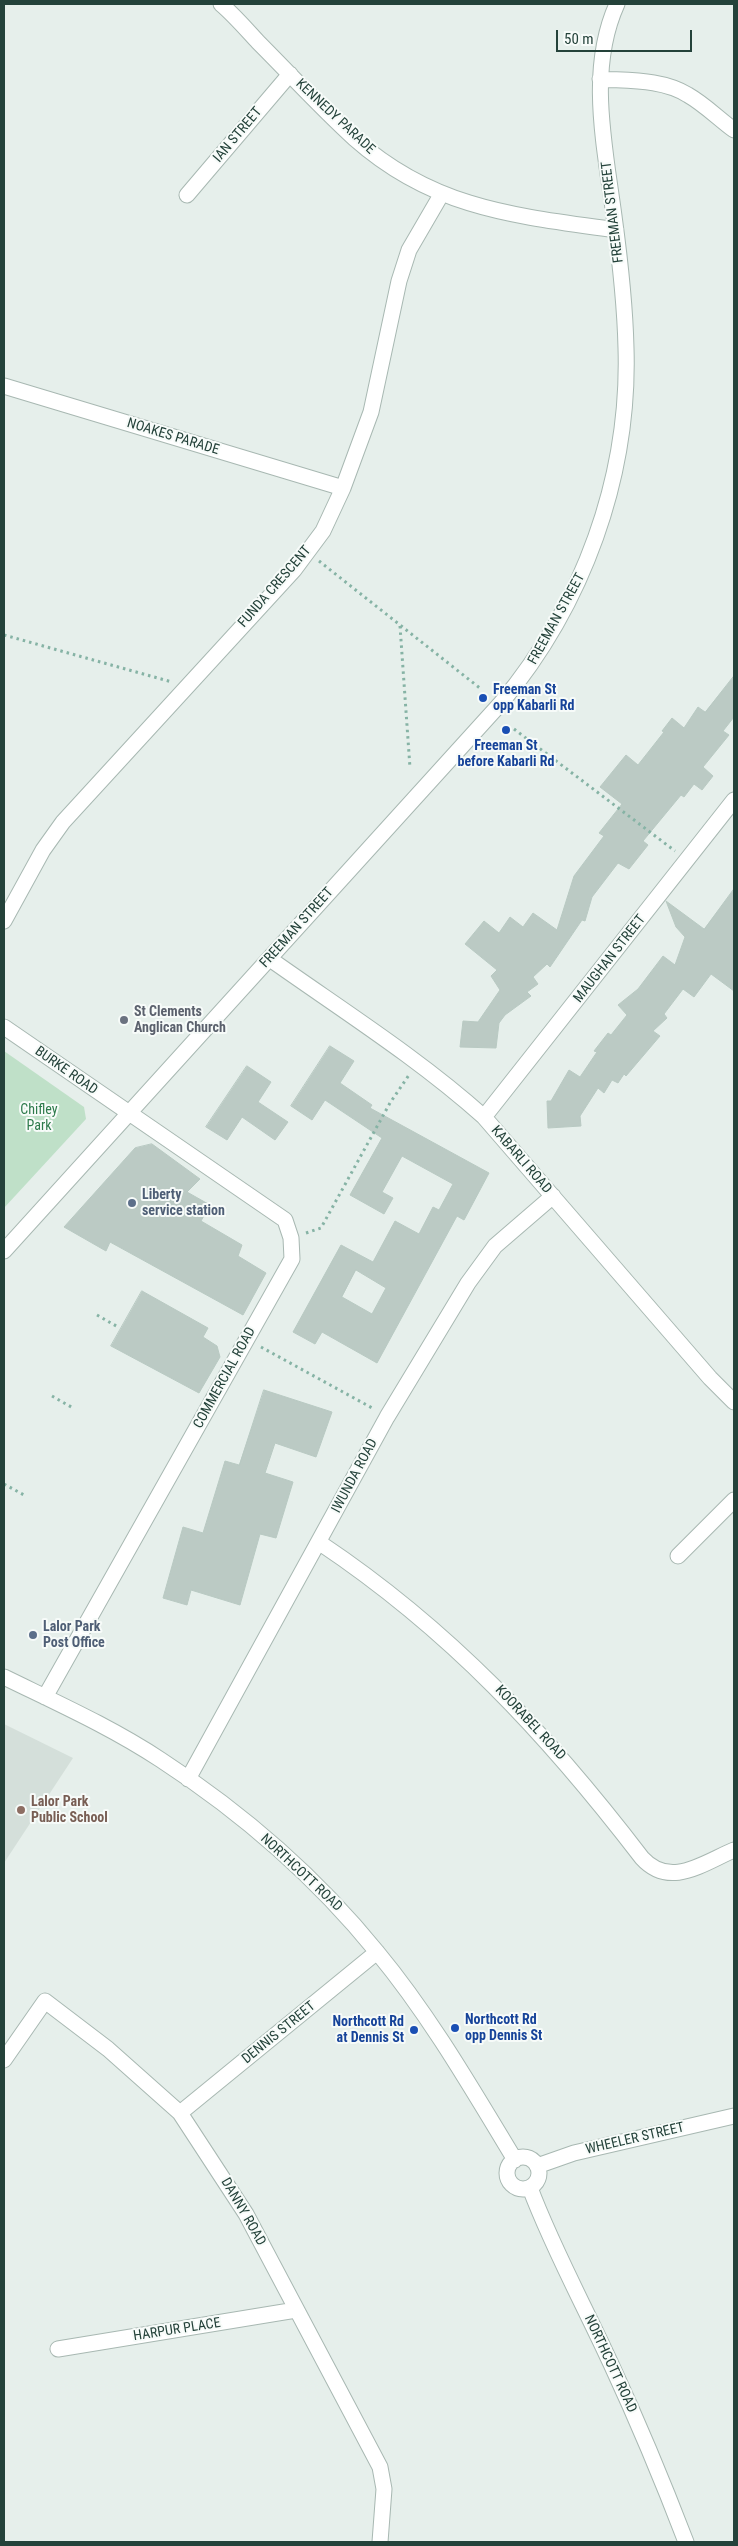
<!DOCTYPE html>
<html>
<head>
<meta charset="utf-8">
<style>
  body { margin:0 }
  #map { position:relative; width:738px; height:2546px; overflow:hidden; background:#e6efeb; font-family:"Roboto Condensed",sans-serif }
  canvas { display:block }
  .frame { position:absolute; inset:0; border:5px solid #24423a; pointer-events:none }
  .scale { position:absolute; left:556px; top:30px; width:136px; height:22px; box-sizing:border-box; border:2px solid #24423a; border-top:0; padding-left:6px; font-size:15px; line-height:18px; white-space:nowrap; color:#24423a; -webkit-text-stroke:4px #f7fbf9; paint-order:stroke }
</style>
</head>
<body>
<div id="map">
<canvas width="738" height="2546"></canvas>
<div class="frame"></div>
<div class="scale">50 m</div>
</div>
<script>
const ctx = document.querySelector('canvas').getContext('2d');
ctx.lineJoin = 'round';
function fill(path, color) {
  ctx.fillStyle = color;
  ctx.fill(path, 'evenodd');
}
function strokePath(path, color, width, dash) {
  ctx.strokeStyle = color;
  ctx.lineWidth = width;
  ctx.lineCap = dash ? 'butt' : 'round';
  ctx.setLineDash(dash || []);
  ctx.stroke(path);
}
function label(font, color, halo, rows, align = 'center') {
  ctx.font = font + ' "Roboto Condensed",sans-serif';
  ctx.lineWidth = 4;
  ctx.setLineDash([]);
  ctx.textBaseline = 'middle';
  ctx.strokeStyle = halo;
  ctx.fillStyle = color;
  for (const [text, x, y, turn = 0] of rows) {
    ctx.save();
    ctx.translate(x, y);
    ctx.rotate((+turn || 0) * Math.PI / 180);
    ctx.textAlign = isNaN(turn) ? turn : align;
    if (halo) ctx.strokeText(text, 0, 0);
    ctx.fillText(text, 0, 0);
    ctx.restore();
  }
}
fill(new Path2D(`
  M4,1724L73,1758L4,1863Z`), '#d4dfda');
fill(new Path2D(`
  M4,1051L84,1107L86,1119L4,1208Z`), '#bfe0c8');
const building = new Path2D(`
  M734,676V717L723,731L729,735L703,767L713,776L702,790L694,784L684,797L681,795L643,841L648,845L629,869L618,863L592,897L585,921L582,920L550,967L547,964L533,977L538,984L527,992L531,996L505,1015L499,1023L496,1048L460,1047L463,1021L478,1022L500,990L491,976L497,970L465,944L484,921L499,933L510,917L523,927L533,913L557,930L574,876L604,836L599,833L622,804L600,787L626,755L638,765L664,732L662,731L672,718L684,728L698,707L705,712Z
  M734,889V991L711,974L694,997L683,989L664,1014L667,1018L653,1031L660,1036L626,1076L624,1074L618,1083L612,1080L604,1093L598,1088L580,1116L581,1126L548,1128L547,1101H551L569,1070L580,1077L597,1052L594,1051L608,1033L611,1035L627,1015L618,1005L638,989L663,956L675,965L685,937L676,927L666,901L704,929Z
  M330,1046L354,1061L340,1083L372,1105L370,1108L489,1173L464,1220L457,1216L377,1363L322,1332L315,1344L293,1332L341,1245L373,1262L395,1221L419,1234L433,1207L439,1210L453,1184L402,1156L382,1192L393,1198L384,1214L350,1195L382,1138L325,1100L312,1120L291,1106ZM356,1270L386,1288L372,1314L342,1297Z
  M247,1066L271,1082L258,1102L288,1122L275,1140L242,1117L227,1140L206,1127Z
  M152,1144L200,1179L187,1192L210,1205L201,1221L242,1245L238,1256L266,1273L243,1315L110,1242L106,1251L64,1227L135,1148Z
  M142,1291L208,1328L203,1337L217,1346L220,1357L199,1393L111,1346Z
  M264,1390L332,1412L316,1457L275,1443L265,1473L293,1482L276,1538L260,1534L240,1605L191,1590L187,1605L163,1598L183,1527L203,1533L225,1461L239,1465Z`);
fill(building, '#bbcac4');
strokePath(building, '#b8c9c2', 1);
const minor = new Path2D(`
  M221,4C234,15 246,29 258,42C290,74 321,108 355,139C434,209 516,216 616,230
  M600,79C629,81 662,79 688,95C704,104 719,119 734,130
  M187,195L290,74
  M4,386L343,488
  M4,921L43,850L63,822L294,570L323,531L343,488L371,412L399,281L409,250L441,195
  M270,959C342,1010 418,1058 484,1117L710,1378L734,1402
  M4,1027L285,1220L291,1238L292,1259L45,1697
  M484,1117L734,800
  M4,1251L501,703C583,605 630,477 626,348C625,304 620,260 614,216C605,147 587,70 617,4
  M320,1543C450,1630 547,1734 642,1858C670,1889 703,1863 734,1850
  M678,1556L734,1500
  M4,1677C57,1703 111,1727 161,1760C241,1812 316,1877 377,1952C430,2016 472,2089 515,2160
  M188,1779L387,1417L468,1283L495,1246L553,1196
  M4,2060L45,2001L108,2049L180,2113L246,2214L380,2467L384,2489L380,2542
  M180,2113L377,1952
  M507 2173a16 16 0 1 1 32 0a16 16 0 1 1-32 0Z
  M537,2166L574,2153L734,2116
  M530,2188C553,2249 584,2305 611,2364C638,2422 663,2482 686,2542
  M58,2349L296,2310`);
strokePath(minor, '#a8b8b2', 17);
strokePath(new Path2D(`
  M319,561L481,689
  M400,626L410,768
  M4,635L172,682
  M514,729L675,851
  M306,1233L321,1228L390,1103L409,1075
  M97,1315L118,1327
  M261,1347L374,1409
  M52,1396L73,1408
  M4,1484L24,1495`), '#86b3a5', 3, [2.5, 4]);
strokePath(minor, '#fff', 15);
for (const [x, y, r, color] of [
  [483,698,5,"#1a4fb4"],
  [506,730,5,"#1a4fb4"],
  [124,1020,5,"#6b7280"],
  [132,1203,5,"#5c6f8a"],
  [33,1635,5,"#5c6f8a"],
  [21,1810,5,"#8d6e63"],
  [455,2028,5,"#1a4fb4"],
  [414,2030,5,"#1a4fb4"]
]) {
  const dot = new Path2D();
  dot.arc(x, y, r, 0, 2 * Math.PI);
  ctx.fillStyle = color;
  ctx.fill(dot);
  strokePath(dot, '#f7fbf9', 2);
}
label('14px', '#24423a', '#f7fbf9', [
  ["KENNEDY PARADE",335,117,43],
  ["IAN STREET",238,135,-50],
  ["FREEMAN STREET",613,212,-97],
  ["NOAKES PARADE",173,437,17],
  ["FUNDA CRESCENT",275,587,-49],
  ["FREEMAN STREET",557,619,-61],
  ["FREEMAN STREET",297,928,-48],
  ["MAUGHAN STREET",610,959,-52],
  ["BURKE ROAD",66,1071,35],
  ["KABARLI ROAD",521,1160,49],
  ["COMMERCIAL ROAD",225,1378,-61],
  ["IWUNDA ROAD",355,1476,-62],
  ["KOORABEL ROAD",530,1723,47],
  ["NORTHCOTT ROAD",301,1873,43],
  ["DENNIS STREET",279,2033,-39],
  ["WHEELER STREET",635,2139,-13],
  ["DANNY ROAD",243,2212,60],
  ["HARPUR PLACE",177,2330,-9],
  ["NORTHCOTT ROAD",610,2364,65]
]);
label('bold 14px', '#164399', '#f7fbf9', [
  ["Freeman St",493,690],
  ["opp Kabarli Rd",493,706],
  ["Freeman St",506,746,"center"],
  ["before Kabarli Rd",506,762,"center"],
  ["Northcott Rd",465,2020],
  ["opp Dennis St",465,2036],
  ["Northcott Rd",404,2022,"right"],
  ["at Dennis St",404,2038,"right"]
], 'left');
label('bold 14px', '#5b616d', '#f7fbf9', [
  ["St Clements",134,1012],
  ["Anglican Church",134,1028]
], 'left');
label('14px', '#2d7a4b', '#f7fbf9', [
  ["Chifley",39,1110],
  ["Park",39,1126]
]);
label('bold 14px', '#4e5e75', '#f7fbf9', [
  ["Liberty",142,1195],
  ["service station",142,1211],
  ["Lalor Park",43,1627],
  ["Post Office",43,1643]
], 'left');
label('bold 14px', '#785e54', '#f7fbf9', [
  ["Lalor Park",31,1802],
  ["Public School",31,1818]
], 'left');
</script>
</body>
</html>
